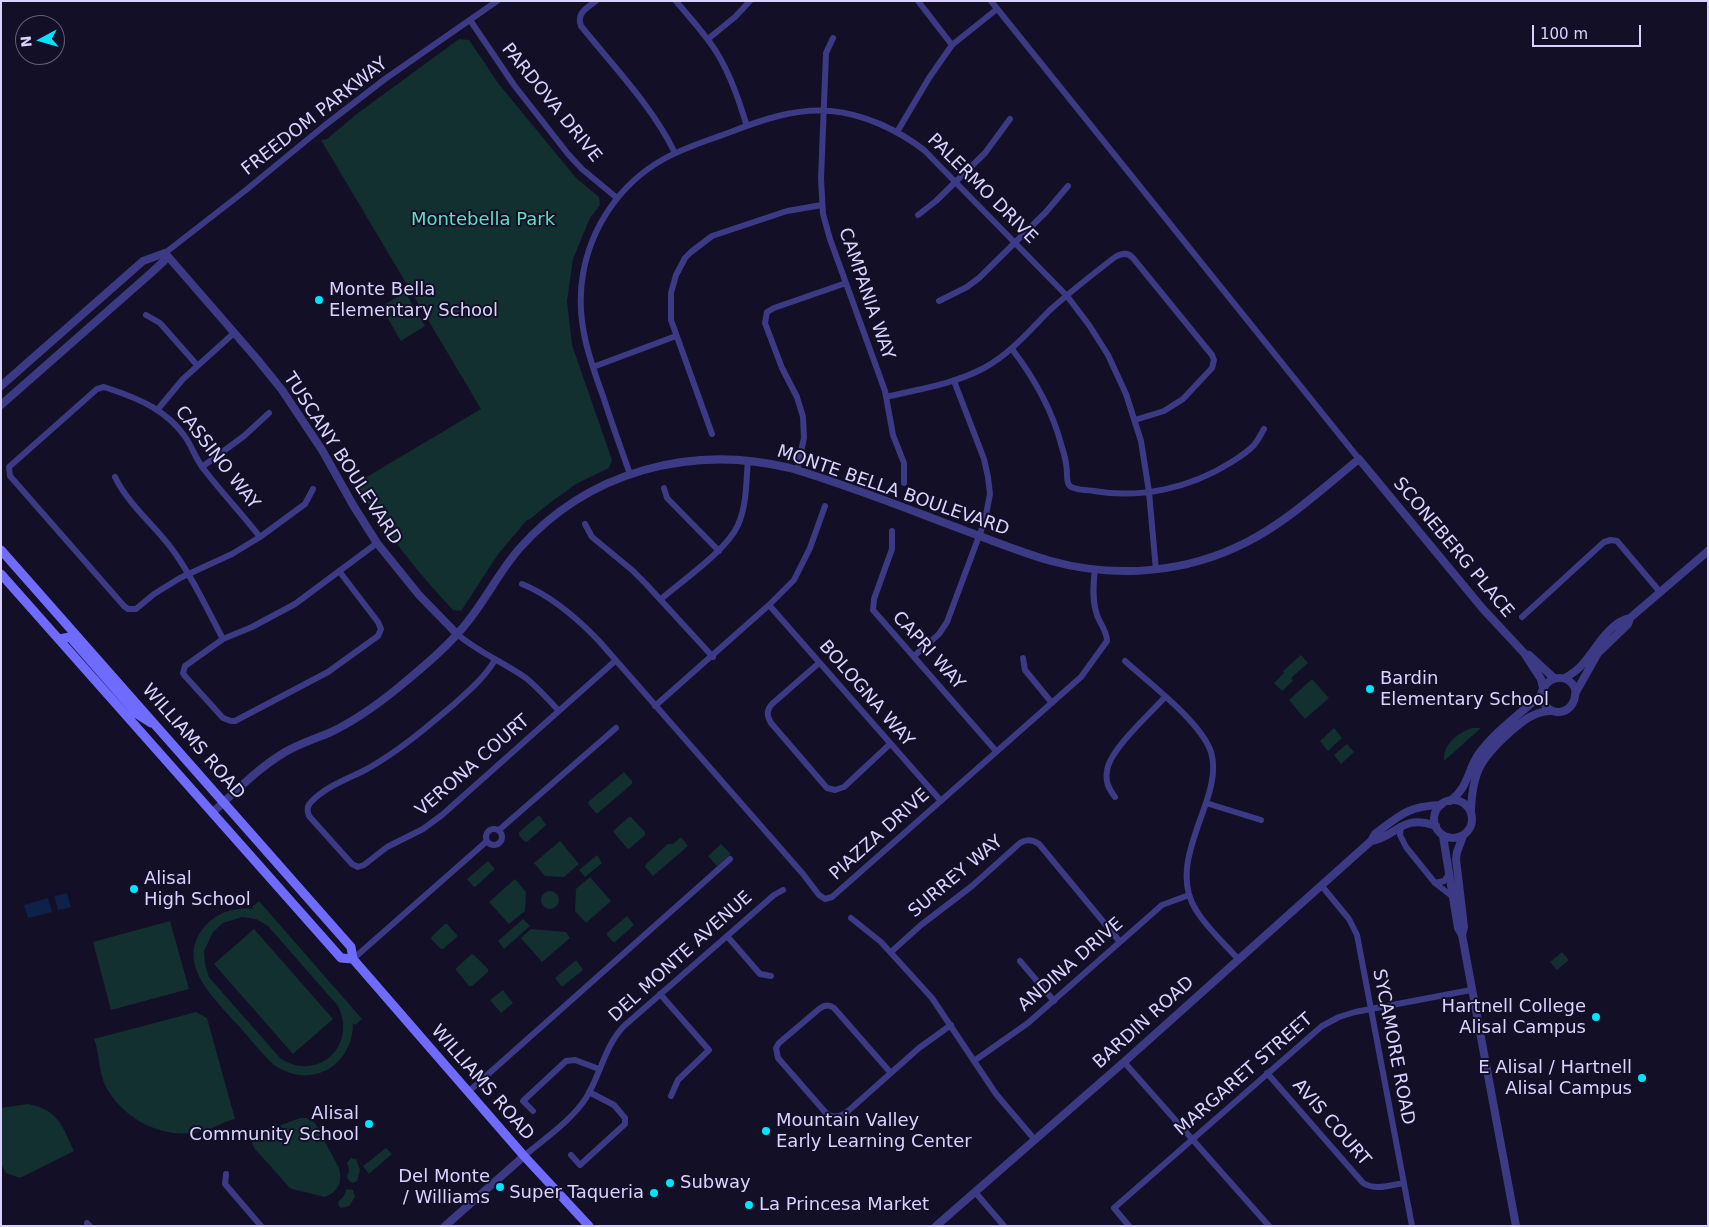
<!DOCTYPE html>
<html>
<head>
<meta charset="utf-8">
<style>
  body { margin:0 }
  #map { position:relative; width:1709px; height:1227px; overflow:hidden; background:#130f26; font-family:"DejaVu Sans",sans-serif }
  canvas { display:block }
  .frame { position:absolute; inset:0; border:2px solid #d9d4ff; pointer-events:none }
  .north { position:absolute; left:15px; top:15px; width:50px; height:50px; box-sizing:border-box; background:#130f26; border:1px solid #625e7d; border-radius:50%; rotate:264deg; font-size:14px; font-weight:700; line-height:20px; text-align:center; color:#d9d4ff }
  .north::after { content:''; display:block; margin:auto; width:18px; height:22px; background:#00e5ff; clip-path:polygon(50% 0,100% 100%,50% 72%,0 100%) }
  .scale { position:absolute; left:1532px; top:25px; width:109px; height:22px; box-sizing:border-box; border:2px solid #d9d4ff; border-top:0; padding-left:6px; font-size:15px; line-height:18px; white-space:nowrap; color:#d9d4ff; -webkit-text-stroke:4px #130f26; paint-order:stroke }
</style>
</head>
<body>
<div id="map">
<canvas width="1709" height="1227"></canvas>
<div class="frame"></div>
<div class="north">N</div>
<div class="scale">100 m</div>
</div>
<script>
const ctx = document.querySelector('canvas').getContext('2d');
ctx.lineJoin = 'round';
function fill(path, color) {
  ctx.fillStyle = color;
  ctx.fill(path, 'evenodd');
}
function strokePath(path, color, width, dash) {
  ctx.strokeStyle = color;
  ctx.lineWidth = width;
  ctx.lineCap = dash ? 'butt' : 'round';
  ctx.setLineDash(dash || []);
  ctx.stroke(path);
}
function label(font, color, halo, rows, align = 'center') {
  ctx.font = font + ' "DejaVu Sans",sans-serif';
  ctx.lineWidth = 4;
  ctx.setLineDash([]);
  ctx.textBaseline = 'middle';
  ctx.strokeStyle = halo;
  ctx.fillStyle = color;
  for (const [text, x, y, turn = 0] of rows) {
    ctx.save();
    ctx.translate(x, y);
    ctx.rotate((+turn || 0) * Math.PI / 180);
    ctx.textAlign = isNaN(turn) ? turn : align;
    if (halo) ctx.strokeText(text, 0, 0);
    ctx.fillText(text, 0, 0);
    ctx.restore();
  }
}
fill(new Path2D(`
  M459,39L469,40L498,83L576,178L599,197L600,205L590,218L573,259L567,301L572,345L612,460L609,468L576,484L551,502L530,519L527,520L499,553L461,611L453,610C416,571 384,529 355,484L481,409L321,140L327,139L358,113Z
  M405,292L425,326L401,341L381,307Z
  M1301,655L1308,663L1291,678L1293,681L1282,691L1274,683L1284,673L1283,671Z
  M1312,679L1329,698L1305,719L1289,700Z
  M1334,728L1342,738L1328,751L1320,741Z
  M1472,728H1481L1444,761C1443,743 1458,733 1472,728Z
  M1347,744L1354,752L1341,764L1334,755Z
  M624,772L632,781V784L598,813H596L589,805L588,802Z
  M538,816H540L546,825L527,842L524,841L519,835V832Z
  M629,817H631L645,832V835L629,849L627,848L614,833L613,831Z
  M680,838H682L688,846L653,876L645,867L646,864L668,844H673Z
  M560,841L579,864L564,877L545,876L534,863Z
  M721,844L731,854L717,866L708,856Z
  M597,855L602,863L585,877L579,870Z
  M488,861L494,868V870L475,887L473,886L467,879Z
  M590,877L611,901L586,923L575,911L576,889Z
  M515,879L526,892L525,911L509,924L489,902Z
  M541 900a9 9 0 1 1 18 0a9 9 0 1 1-18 0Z
  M259,901L362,1019L355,1025L353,1023C353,1067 310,1090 274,1065C260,1052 248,1036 235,1022C211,995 173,960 207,924C220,911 236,907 253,909L252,907ZM242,917L256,919L268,926L338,1006C358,1046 317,1083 280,1058L214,983L209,977L205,964L204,951L213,932L223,923Z
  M627,916L634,925L615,942H613L607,935V933Z
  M523,919L530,926L504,949L498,941Z
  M170,921L189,989L111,1010L93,942Z
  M445,924H447L457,935V937L443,949H441L431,939L432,936Z
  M254,929L333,1019L293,1054L214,964Z
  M531,929L566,932L570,938L542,962L521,938Z
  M1562,952L1569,960L1557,970L1550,962Z
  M472,954L474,955L488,969V972L472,986H469L456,970V968Z
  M575,961H577L583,970L562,987L555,978Z
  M503,990L513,1003L501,1013L490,1000Z
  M196,1012L207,1018L235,1119C225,1121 216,1127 207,1130C168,1142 125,1122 106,1087C98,1071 100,1054 94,1039Z
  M28,1104C59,1110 62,1126 74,1151L20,1178L6,1173L1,1164V1108Z
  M300,1118H306L315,1123L339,1168C343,1182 338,1192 325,1197L292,1189L289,1187L255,1149L252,1144L254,1136L257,1134Z
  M386,1148L392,1154L369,1174L363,1166Z
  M351,1158L356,1159L360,1170L357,1181L353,1183L349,1181L347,1177L349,1170L347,1163Z
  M347,1189L353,1190L355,1197L349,1206L341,1208L339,1206L338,1202L343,1197Z`), '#12302f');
fill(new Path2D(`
  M67,893L71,907L58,910L54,896Z
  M48,898L52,912L28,918L24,905Z`), '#0c2248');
strokePath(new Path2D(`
  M596,1C587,8 576,13 581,26C614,67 652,106 675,153
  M676,1C690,18 706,35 717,53C731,76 739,101 747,126
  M918,1L952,45
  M991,1L1359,459
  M470,20L514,85L568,154L582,169L617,198
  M833,38L826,53L821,179L823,214L830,239L885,391L893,435L904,463V483
  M708,39L735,17L750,1
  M897,132L929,78L952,45L997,9
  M918,215L936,201L985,153L1010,119
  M165,253L246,190L324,126L385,79L497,1
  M939,301L967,287L979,278L1046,212L1068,186
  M146,315L160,323L197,365
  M1012,349C1034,378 1052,409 1061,444C1064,453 1067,463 1067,474C1067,477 1067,482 1069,485C1072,490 1088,490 1094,491C1141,499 1190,488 1230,463C1238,458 1248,452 1254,445C1258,440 1261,434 1264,429
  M593,367L676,336
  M886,397C919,389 954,384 984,368C1011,353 1029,331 1050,310C1071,291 1093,274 1115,257C1122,253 1128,252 1133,258L1212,355L1214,360L1212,368L1183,399L1164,411L1135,420
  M158,409L183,379L234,333
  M712,434L671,320V293L676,275L685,258L691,252L712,236L787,211L822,205
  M202,467L244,436L269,413
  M797,470L804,438L803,417L797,397L782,368L765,323L767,312L774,308L846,283
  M630,474C621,449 612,424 604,399C589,358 575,319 583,274C591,227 620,184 662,160C683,148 706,141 728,133C761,120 795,108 831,111C864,114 898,130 924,150L1067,296L1089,325L1108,355L1126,394L1141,441L1149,492L1156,570
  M115,477C128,504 154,525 172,549C192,576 207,609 223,639
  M664,488L667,498L719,551
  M585,524L592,537L632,570L646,584L713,657
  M892,531V549L874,599L873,610L996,751
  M260,537C243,515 223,494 206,472C197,462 193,449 186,438C168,411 140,399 110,389L104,387L97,389L9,467L10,476L124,606L128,609H136L154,594L180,578L232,554L260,537L305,504L313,489
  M339,571L378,622L381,629L378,636L328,672L235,721H231L223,718L185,676L183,673L185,666L223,639L252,627L295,604L377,543
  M522,584C552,596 577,618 599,641L803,874L819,895L825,899L832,897L1081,677L1107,641C1107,631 1100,624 1097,615C1092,600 1093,585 1095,569
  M661,599C683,580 727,550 738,525C747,505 746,481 748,460
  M769,605L941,801
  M1522,617L1604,542L1611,540L1617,541L1660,592
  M457,634C478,652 503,662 526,678C538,688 548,699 559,711
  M914,656L939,634L947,622L985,520L990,494L988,477L984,459L954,381
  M1023,658L1025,670L1052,703
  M495,660C484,678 469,691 453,705C426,728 399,751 367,769C348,779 326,786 311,802C307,806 307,811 309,816L352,864L358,867L364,865L387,847L423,829L442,815L615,661
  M1125,661C1149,683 1201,722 1211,752C1216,768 1212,785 1207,800C1196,834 1174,876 1196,910C1207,928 1224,943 1238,959
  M819,663L772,704C766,711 767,716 771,723L827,788L835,790L844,787L890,744
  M655,706L769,605L794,580L810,548L825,506
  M1115,797C1109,789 1105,782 1107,771C1109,750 1150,714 1165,697
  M1206,803L1261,820
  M1401,826L1400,835L1406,847L1435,883L1453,897
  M486 837a8 8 0 1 1 16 0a8 8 0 1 1-16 0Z
  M499,830L616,728
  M1435,883L1444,881L1450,873
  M1321,885L1349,919L1357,935L1412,1226
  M851,918L881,942L932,998L996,1094L1035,1140
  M727,936L760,974L771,976
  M891,952L921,925L972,886L1020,843C1026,839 1032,839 1039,844L1120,942
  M353,959L487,841
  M1020,961L1054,1001
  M660,994L709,1050L678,1080L671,1096
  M974,1061L1028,1023L1162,905L1189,895
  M1124,1062L1269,1226
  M890,1072L834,1008C829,1004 824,1005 819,1009L779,1043L776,1048L778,1058L826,1113C833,1119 840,1117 847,1112L919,1048L951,1025
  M1267,1073L1363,1183C1376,1191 1390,1185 1404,1183
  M468,1092L730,859
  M533,1111L523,1101L566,1061L575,1060L599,1069
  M571,1155L580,1165L625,1124V1118L614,1105L589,1092
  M524,1156C544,1139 572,1120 586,1098C601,1074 604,1047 624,1026L774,895L783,890
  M226,1174L225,1184L261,1226
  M975,1192L1004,1226
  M87,1223L90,1226
  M1129,1226L1114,1208L1322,1026L1339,1017L1355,1012L1471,990`), '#3d3a85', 6);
strokePath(new Path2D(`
  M165,253L257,359L282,390L322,450L353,505L377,543L419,595L457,634
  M1,386L143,261L165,253
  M1,405L151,273L164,261L165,253
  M1526,656L1541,679L1543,688
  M1565,678C1570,675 1576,671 1580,667C1595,652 1607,623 1630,618
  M1576,692L1598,653L1628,624L1630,618L1708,551
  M1434 819a19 19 0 1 1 38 0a19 19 0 1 1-38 0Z
  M1450,801C1468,788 1467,772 1478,755C1492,734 1522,712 1541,695C1544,677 1566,671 1575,688C1579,715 1546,722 1541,695
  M1471,812C1472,772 1481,758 1510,732C1523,721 1533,712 1550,711
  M212,813C235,792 257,769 285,752C299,744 314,739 329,733C355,721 377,705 399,687C423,667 450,645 469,620C487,597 500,571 519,549C588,471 691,444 790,468C851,486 910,510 969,532C996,542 1023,553 1051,561C1116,579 1187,573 1247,542C1288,521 1323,488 1359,459L1483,609L1525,654L1529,655L1554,678
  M1443,836L1458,928L1462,935L1516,1226
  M1371,841C1397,837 1401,813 1436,826
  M1462,935L1464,927L1456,859L1457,852L1463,836
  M445,1226L524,1156
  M936,1226L1124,1062L1371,841L1375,834C1400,815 1408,806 1441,805`), '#3d3a85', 8);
strokePath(new Path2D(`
  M1,550L351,947L353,959L524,1156L589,1226
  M1,574L341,958L353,959
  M59,639L70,637L137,714L151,723`), '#6f6bff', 9);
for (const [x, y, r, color] of [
  [319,300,5,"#00e5ff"],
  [1370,689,5,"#00e5ff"],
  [134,889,5,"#00e5ff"],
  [1596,1017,5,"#00e5ff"],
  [1642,1078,5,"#00e5ff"],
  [369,1124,5,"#00e5ff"],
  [766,1131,5,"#00e5ff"],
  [670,1183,5,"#00e5ff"],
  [500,1187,5,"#00e5ff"],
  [654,1193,5,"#00e5ff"],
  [749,1205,5,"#00e5ff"]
]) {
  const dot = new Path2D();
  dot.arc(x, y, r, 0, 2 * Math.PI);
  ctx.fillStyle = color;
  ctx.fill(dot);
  strokePath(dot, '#130f26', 2);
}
label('18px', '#d9d4ff', '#130f26', [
  ["PARDOVA DRIVE",551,103,51],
  ["FREEDOM PARKWAY",315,117,-38],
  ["PALERMO DRIVE",982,189,45],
  ["CAMPANIA WAY",866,294,71],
  ["CASSINO WAY",217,458,52],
  ["TUSCANY BOULEVARD",342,459,57],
  ["MONTE BELLA BOULEVARD",893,491,19],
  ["SCONEBERG PLACE",1453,548,50],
  ["CAPRI WAY",928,651,48],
  ["BOLOGNA WAY",866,694,49],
  ["WILLIAMS ROAD",193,742,49],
  ["VERONA COURT",473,766,-41],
  ["PIAZZA DRIVE",880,835,-42],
  ["SURREY WAY",956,877,-40],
  ["DEL MONTE AVENUE",681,957,-42],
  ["ANDINA DRIVE",1071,965,-41],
  ["BARDIN ROAD",1144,1023,-42],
  ["SYCAMORE ROAD",1393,1047,79],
  ["MARGARET STREET",1244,1075,-41],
  ["WILLIAMS ROAD",482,1083,49],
  ["AVIS COURT",1331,1123,49]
]);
label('18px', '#5fe0c0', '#130f26', [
  ["Montebella Park",483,220]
]);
label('18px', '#d9d4ff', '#130f26', [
  ["Monte Bella",329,290],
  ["Elementary School",329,311],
  ["Bardin",1380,679],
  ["Elementary School",1380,700],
  ["Alisal",144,879],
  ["High School",144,900],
  ["Hartnell College",1586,1007,"right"],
  ["Alisal Campus",1586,1028,"right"],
  ["E Alisal / Hartnell",1632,1068,"right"],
  ["Alisal Campus",1632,1089,"right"],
  ["Alisal",359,1114,"right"],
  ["Community School",359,1135,"right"],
  ["Mountain Valley",776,1121],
  ["Early Learning Center",776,1142],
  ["Del Monte",490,1177,"right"],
  ["/ Williams",490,1198,"right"],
  ["Subway",680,1183],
  ["Super Taqueria",644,1193,"right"],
  ["La Princesa Market",759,1205]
], 'left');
</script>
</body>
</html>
